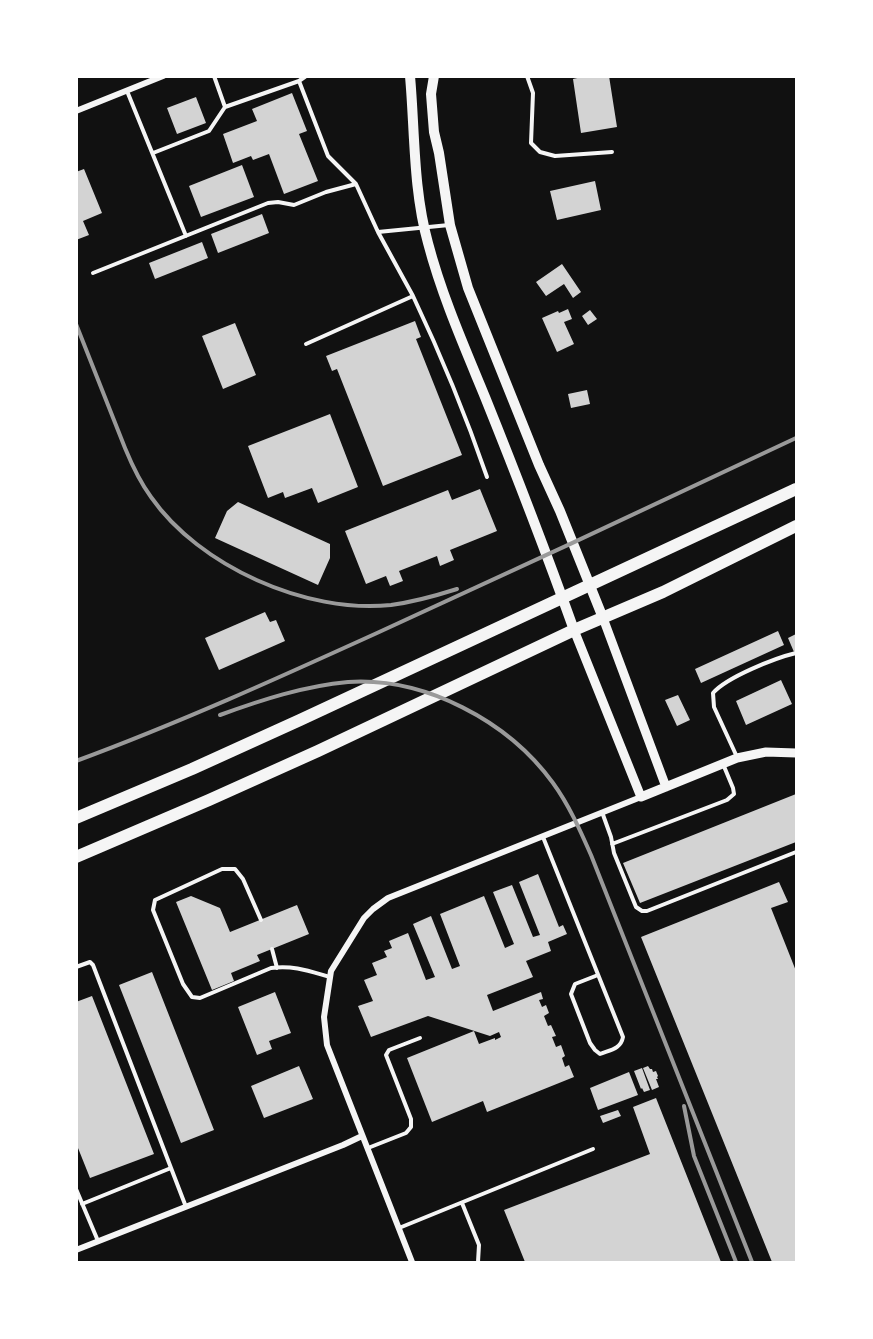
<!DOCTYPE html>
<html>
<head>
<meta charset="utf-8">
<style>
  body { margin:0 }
  #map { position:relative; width:873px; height:1339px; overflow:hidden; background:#111; font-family:"Public Sans",sans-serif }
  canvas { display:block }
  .frame { position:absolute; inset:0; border:78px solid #fff; pointer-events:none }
</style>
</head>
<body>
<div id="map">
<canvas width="873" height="1339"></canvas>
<div class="frame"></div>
</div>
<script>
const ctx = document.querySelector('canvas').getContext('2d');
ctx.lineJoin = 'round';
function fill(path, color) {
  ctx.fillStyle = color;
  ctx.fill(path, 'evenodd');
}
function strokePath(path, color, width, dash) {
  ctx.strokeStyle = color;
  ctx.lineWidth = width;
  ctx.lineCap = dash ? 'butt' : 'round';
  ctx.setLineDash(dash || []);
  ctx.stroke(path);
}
fill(new Path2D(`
  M586,76H609L617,127L581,133L573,79Z
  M292,93L307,131L299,134L318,181L284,194L269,154L253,160L251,156L233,163L223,134L257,121L252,109Z
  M196,97L206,123L177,134L167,108Z
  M242,165L254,197L201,217L189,186Z
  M84,169L102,213L83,221L89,235L76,240V172Z
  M595,181L601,210L557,220L550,191Z
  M262,214L269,233L218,253L211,234Z
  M202,242L208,258L155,279L149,263Z
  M562,264L581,292L573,298L564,284L546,296L536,282Z
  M568,309L572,319L564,322L574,344L557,352L542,318L558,311L559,313Z
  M590,310L597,319L588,325L582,316Z
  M415,321L421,337L416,339L462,455L383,486L337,369L332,371L326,356Z
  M235,323L256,375L223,389L202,336Z
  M587,390L590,404L571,408L568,394Z
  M330,414L358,487L318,503L312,488L285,498L283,492L268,498L248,446Z
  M480,489L497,531L450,550L454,560L440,566L437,556L399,571L403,581L390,586L386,576L366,584L345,531L448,490L452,500Z
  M238,502L330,544V558L318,585L215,538L227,511Z
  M265,612L270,622L276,620L285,641L219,670L205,638Z
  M778,631L784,645L701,683L695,669Z
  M796,634V651L794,652L788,638Z
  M781,680L792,704L746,725L736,701Z
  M678,695L690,720L677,726L665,700Z
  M796,794V842L640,903L623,863Z
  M538,874L559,927L563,925L567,934L548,942L551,951L526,961L533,977L487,995L493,1011L541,992L543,999L539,1000L542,1007L546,1005L549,1013L544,1016L548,1026L551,1025L556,1036L552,1037L556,1047L561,1045L565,1056L562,1058L565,1067L569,1065L574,1077L487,1112L483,1101L432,1122L407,1058L474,1031L479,1044L495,1038V1040L501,1037L499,1032L490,1036L428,1016L371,1037L358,1006L373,1001L364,980L377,975L372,963L387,957L384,951L392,948L389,941L408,933L426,980L435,977L413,924L431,916L452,969L460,966L440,914L484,896L505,948L514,944L493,892L512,885L533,937L540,935L519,882Z
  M779,882L788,902L771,908L796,971V1262H772L641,937Z
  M191,896L220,908L230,932L297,905L309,934L257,955L260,961L231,973L234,981L212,990L176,902Z
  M152,972L214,1130L181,1143L119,985Z
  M275,992L291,1033L269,1041L272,1049L257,1055L238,1007Z
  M92,996L154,1154L90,1178L76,1143V1002Z
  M299,1066L313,1099L264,1118L251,1086Z
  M648,1066L650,1069H652L653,1072L656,1071L658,1076L657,1077L658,1079H656L659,1087L652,1090L643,1068Z
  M642,1068L650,1090L644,1092L642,1088L641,1089L634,1071Z
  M629,1072L638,1095L598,1110L590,1088Z
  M656,1098L721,1262H525L504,1210L650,1154L633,1107Z
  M618,1110L621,1116L603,1123L600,1116Z`), '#d3d3d3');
strokePath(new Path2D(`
  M527,76L533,93L531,143L540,152L555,156L612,152
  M299,81L328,156L356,184
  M127,91L186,236
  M225,107L299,81L306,76
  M153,153L209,131L225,107L214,76
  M93,273L268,203L278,202L294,205L326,192L356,184L378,232L449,225
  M413,296C441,355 466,416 487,477
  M306,344L413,296L378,232
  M737,757L714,707L713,693C727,677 775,658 796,653
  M602,812L611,837L614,853L636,907L642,911H647L796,852
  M543,837L623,1037C621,1049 610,1050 600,1054L595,1050L590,1043L571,994L575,984L598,975
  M612,844L727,800L734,794L733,788L723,764
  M261,920L243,879L235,869H222L155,900L153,910L183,984L192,997L200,998L271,968C293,965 309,971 330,977
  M272,949L277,968
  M76,967L90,962L93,965L186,1207
  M368,1148L406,1133L411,1127V1119L386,1055L389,1050L420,1038
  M76,1189L98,1241
  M462,1203L479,1245L478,1262
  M82,1204L171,1168
  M399,1228L593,1149`), '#f5f5f5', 4);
strokePath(new Path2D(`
  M76,111L163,76
  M76,1250L343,1145L362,1136
  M412,1262L327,1045L324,1017L331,971L364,918L373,909L388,898L641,797`), '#f5f5f5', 6);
strokePath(new Path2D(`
  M603,618L666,787
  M574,630L641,797L737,758L766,752L796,753`), '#f5f5f5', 9);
strokePath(new Path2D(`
  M410,76C415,132 413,189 428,243C442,296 464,346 485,397C516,474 546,552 574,630
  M434,76L431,94L434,132L439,153L450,225L468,288L539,465L560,511L603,618`), '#f5f5f5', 10);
strokePath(new Path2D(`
  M76,818L192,769L300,720L796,489
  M76,857L209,800L318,751L574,630L663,592L796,526`), '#f5f5f5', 12);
strokePath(new Path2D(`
  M76,324L125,448C132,465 140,482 151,497C199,566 306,614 391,605C413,602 435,596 457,589
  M220,715C261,700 304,686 348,682C425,677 508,721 553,783C569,805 580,830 591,855L752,1262
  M76,761C179,723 278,678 377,633C517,569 657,504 796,438
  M684,1106L694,1156L736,1262`), '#9a9a9a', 4);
</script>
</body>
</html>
